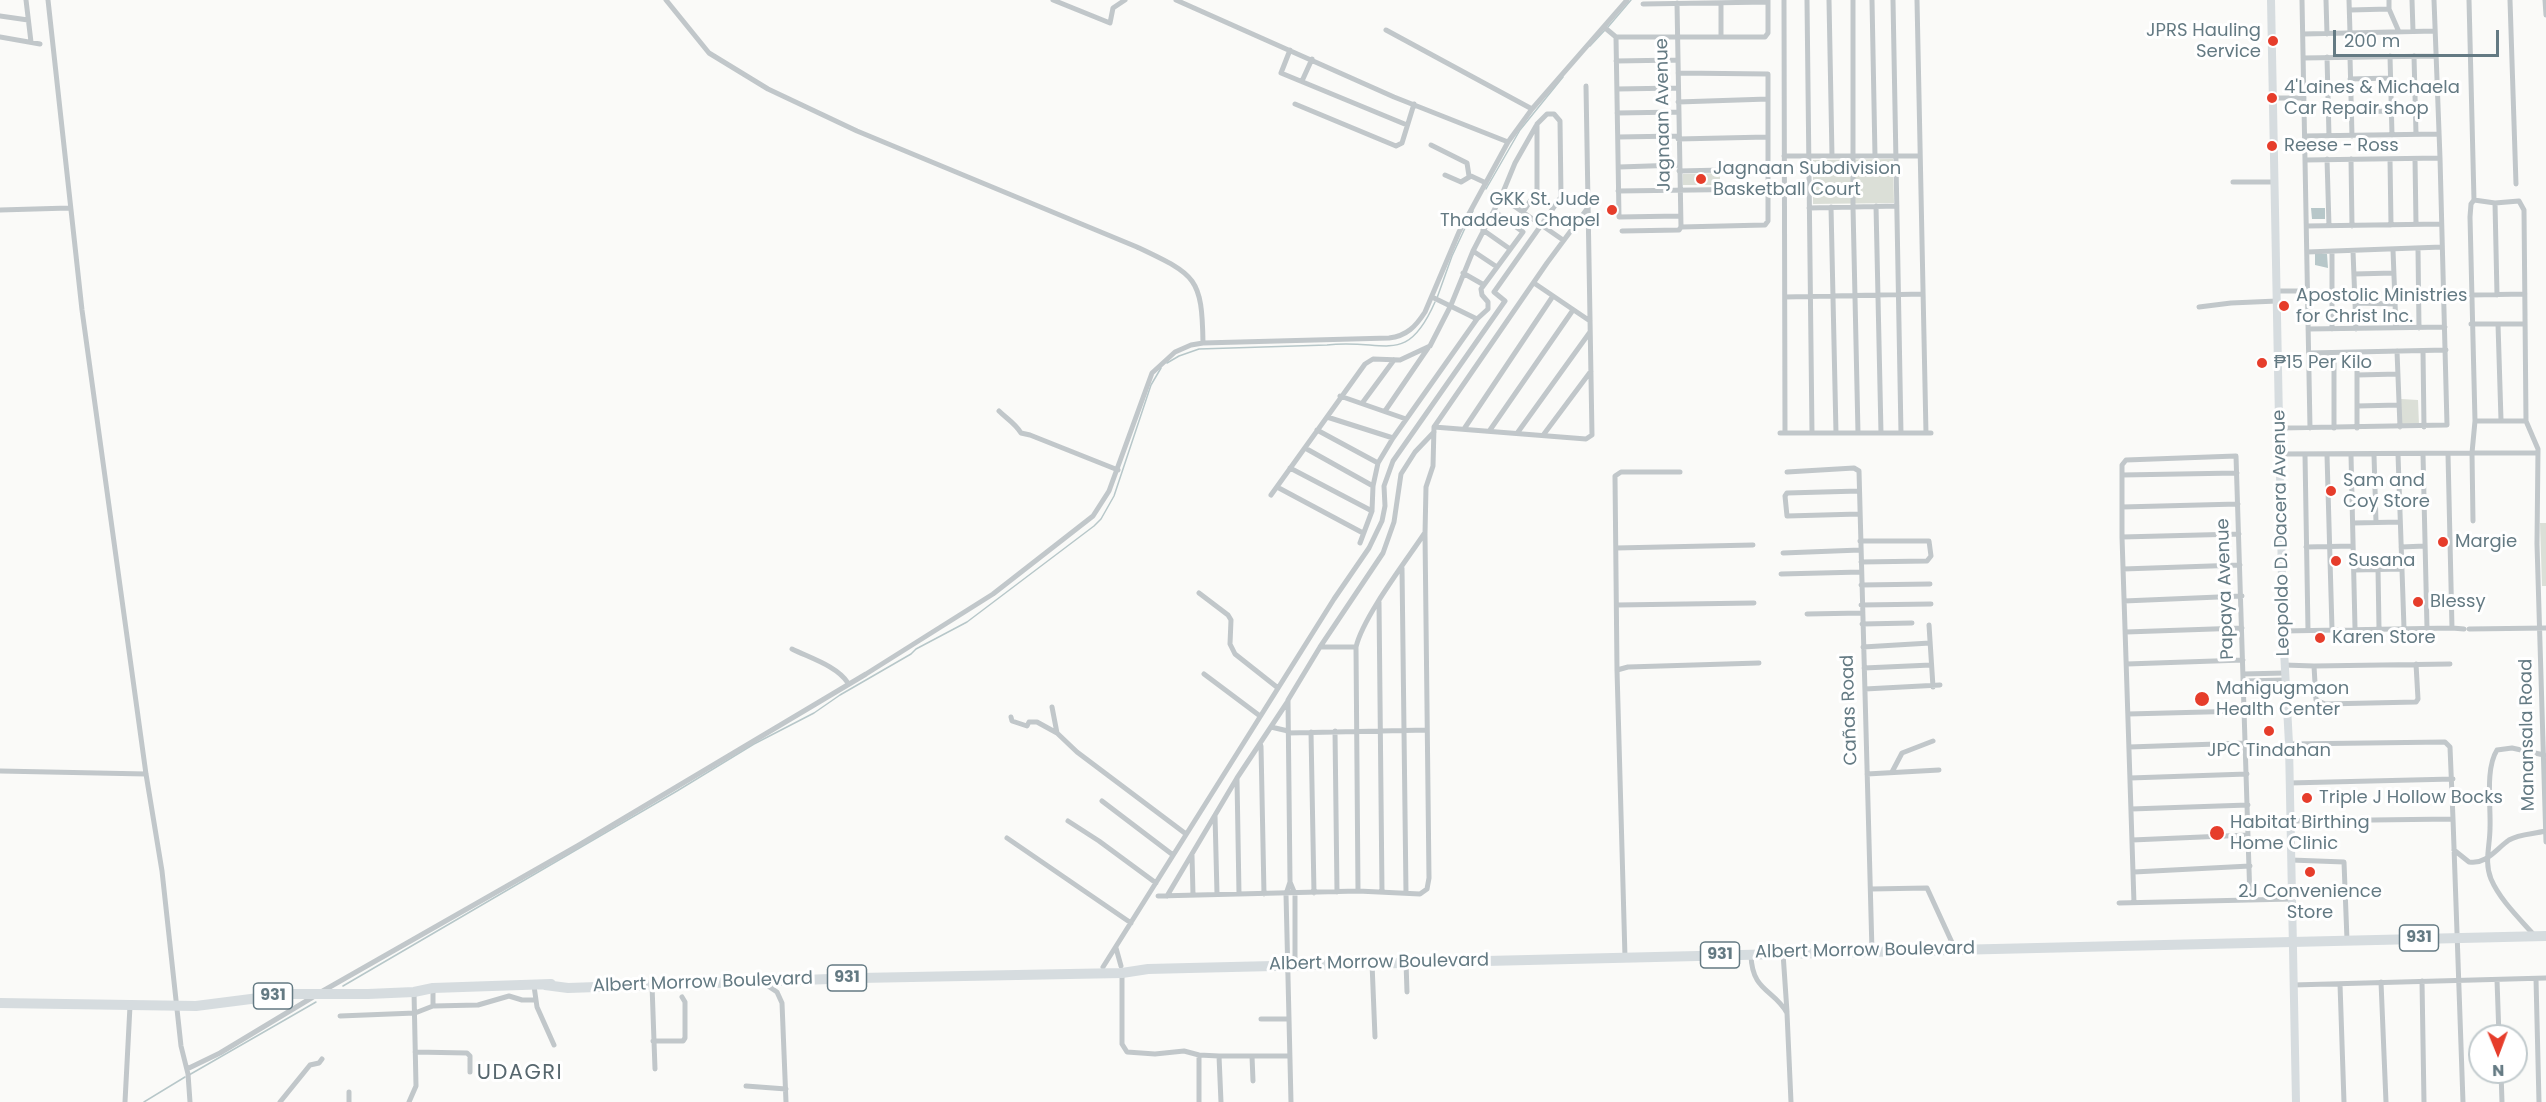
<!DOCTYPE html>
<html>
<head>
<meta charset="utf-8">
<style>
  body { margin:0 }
  #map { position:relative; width:2546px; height:1102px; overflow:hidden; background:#fafaf8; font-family:Poppins,sans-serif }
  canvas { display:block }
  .north { position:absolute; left:2468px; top:1024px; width:60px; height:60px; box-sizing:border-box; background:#fff; border:2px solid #c1cacd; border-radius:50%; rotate:179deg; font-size:16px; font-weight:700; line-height:24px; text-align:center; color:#647a83 }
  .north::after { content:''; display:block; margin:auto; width:21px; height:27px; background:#e63d2b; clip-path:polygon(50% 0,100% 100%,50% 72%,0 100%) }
  .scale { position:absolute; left:2333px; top:30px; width:166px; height:27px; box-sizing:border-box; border:3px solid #647a83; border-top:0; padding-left:8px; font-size:18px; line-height:21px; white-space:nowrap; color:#647a83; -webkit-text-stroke:4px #fff; paint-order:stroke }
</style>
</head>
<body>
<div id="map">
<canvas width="2546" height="1102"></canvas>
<div class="north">N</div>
<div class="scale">200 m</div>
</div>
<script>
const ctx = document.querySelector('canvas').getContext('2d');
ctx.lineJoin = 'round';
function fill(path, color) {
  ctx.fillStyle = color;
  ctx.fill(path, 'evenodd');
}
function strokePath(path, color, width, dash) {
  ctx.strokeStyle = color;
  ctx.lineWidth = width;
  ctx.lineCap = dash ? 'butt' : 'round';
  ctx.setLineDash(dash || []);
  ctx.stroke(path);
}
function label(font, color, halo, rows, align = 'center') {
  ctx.font = font + ' Poppins,sans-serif';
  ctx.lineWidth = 6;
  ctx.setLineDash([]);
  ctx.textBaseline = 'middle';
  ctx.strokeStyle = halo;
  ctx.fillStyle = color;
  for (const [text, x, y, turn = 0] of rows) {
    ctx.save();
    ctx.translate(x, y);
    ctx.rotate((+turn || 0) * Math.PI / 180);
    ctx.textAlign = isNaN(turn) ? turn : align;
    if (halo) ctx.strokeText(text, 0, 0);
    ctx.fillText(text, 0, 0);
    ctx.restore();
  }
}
fill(new Path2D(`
  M1893,159L1894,203L1813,204V160Z
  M1720,173V185H1683V174Z
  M2401,399L2418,400L2419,425H2401Z
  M2540,523H2546V586H2542Z`), '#dbdfd7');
fill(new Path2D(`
  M2311,208H2325V219H2312Z
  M2315,254H2327L2328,268L2315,265Z`), '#b7c7c9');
strokePath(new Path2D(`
  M1608,27L1631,0
  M1590,46L1605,30
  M1486,189L1520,130L1563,77
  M1437,298L1452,256L1473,211
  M1167,363L1179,356L1199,349L1327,345C1385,338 1406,368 1435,302
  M343,986L677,791L754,744L814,713L840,695L911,654L916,649L967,622L1094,526L1101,519L1114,496L1151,385L1161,368
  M189,1075L316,1002
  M144,1102L185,1077`), '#b7c7c9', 1.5);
strokePath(new Path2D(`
  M26,0L31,42
  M48,0L82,310L146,774L162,871L181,1046L188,1074L190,1102
  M666,0L709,53L768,89L857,131L1137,247C1196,275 1202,277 1203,343
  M1053,0L1110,23L1113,8L1125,0
  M1176,0L1394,97L1508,142
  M1784,0L1785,433
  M1807,0L1812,433
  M1829,0L1832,156
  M1853,0V207L1858,433
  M1872,0L1875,156
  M1893,0L1901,433
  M1917,0L1926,433
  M2302,0L2305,160L2440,158L2434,0
  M2326,0L2327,34
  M2349,0L2350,33
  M2389,0V9L2399,32
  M2412,0L2413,31
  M2510,0L2516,184
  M2545,0L2546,15
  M1677,3L1681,227
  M1721,3V36
  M1643,4L1768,2
  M2350,10L2389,9
  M0,16L28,20
  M1604,27L1616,37H1765L1768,33V0
  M1386,30L1532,109
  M2303,34L2435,31
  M0,37L40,44
  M1616,37L1619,217L1680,216
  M1290,50L1281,73L1407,125
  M2390,56L2392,135
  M2414,56L2416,134
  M2327,57L2329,136
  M2350,57L2352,136
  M2303,58L2436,56
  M1616,61L1678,60
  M2350,79L2391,78
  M1302,81L1312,59
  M1617,89L1678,88
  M2274,98H2304
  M1678,102L1768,99
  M1295,104L1396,146L1402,143L1414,104
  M2351,112L2392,111
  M1617,113L1679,112
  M2305,136L2439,134
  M1618,137L1678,136
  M1678,139L1767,137
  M1431,145L1467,163L1469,176
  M1784,156H1920
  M2327,159L2329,226
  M2351,159L2352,226
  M2390,159L2391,225
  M2415,159L2416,224
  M2305,160L2310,428
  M1619,167L1679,165
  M1679,171L1767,169
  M1445,175L1461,182L1471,176L1486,183
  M2233,182H2275
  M1618,191L1767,189
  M1501,197L1515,163L1536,126
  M2474,200L2495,203L2519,201L2524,210L2526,421L2538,449L2537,544L2546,842
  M2495,203L2497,295
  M1876,206L1881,433
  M1831,207L1836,433
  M1809,208L1897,206
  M0,210L69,208
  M2307,226L2441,224
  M1483,230L1510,249
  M1622,231L1679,230L1681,227L1765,225L1768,221V74L1678,73
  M2418,249L2419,328
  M2393,250L2396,328
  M1473,251L1497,267
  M2353,251L2356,329
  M2307,252L2442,247
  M2332,252V329
  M1463,273L1484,285
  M2354,274L2394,273
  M1534,283L1590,321
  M2277,291H2307
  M2471,295L2525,294
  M1432,297L1477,319
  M1785,297L1923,294
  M2355,303L2395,304
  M2199,307L2231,303L2277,301
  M2471,324H2525
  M2498,324L2501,420
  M2308,329L2445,327
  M2397,351L2400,427
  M2423,351L2424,427
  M2357,352V428
  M2309,353L2446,350
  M2334,353V428
  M2357,375L2398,374
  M1340,396L1406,419
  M1363,402L1394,360
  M2357,406L2399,405
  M999,411C1007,419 1015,423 1021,433L1030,435L1118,470
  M1385,411L1428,348
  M1327,417L1393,438
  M2475,421H2526
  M1434,427L1586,439L1592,435L1586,86
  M2280,428L2447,425L2440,158
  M1464,429L1553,296
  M1317,430L1378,463
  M1490,430L1573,310
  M1518,432L1590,332
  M1780,433H1931
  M1544,434L1591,371
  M1305,448L1373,486
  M2280,454L2472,453L2475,421L2470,217L2471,204L2474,200L2469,0
  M2398,454L2404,628
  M2423,454L2427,628
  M2305,455L2308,630
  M2327,455L2332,629
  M2351,455L2355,628
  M2374,455L2376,522
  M1290,468L1372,511
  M1787,472L1854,468L1859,471L1872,951
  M2122,475L2237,473
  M1277,487L1363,533
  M1859,491L1787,493L1785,496L1787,516L1859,514
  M1271,495L1365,364L1373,359L1400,360L1430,346L1451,305L1473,251L1501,197L1563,240
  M2122,507L2238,504
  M2473,521L2472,453H2538
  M2353,523L2400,522
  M2122,537L2239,534
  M1860,541H1929L1931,556L1927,561L1861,562
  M1360,543L1372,511L1373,486L1378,463L1393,438L1477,319L1488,309V302L1482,295L1481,289L1523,232L1494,211
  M2306,547L2353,546
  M2401,547L2425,546
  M1616,548L1753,545
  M1783,553L1860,550
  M1402,568L1406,893
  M2123,569L2240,565
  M2378,569L2379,628
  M2354,570L2402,569
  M1781,574L1861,572
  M1861,585L1930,584
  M1199,593L1228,615L1231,620L1230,644L1235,654L1278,688
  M2124,601L2242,596
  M1379,602L1382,892
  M1617,605L1754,603
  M1861,605L1931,604
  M1807,614L1862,613
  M1862,624L1912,623
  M1929,625L1933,687
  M2452,628L2464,629
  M2469,629L2546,628
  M2283,631L2452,628L2448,454
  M2126,632L2242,628
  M1320,647H1356
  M1863,647L1930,643
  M792,649C810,658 837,666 848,683
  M2127,664L2243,660
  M2284,665L2314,666L2316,700L2325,704L2416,702L2418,699L2416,664
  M2314,666L2450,664
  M1864,668L1931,665
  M1617,670L1628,667L1759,663
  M1204,674L1260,716
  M2243,674L2285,673
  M2244,681L2285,680
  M1865,689L1940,685
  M1052,707L1057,733
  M2128,714L2244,711
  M1011,717L1012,721L1027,726L1029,722H1037L1057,733L1077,752L1186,834
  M1271,727L1288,731
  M1335,731L1337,892
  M1311,732L1314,893
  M1288,733L1427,730
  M2289,744L2445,742L2450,747L2453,819L2290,821
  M1261,746L1264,894
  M2129,747L2246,743
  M0,771L146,774
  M1892,772L1902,753L1933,741
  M1867,774L1939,770
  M2130,778L2247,774
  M1237,779L1239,894
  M2289,783L2453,779
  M1102,801L1173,855
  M2131,809L2248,805
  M1215,815L1217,894
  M2453,819L2463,1102
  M1068,821L1099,841L1156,883
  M1007,838L1131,923
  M2132,840L2248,835
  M2454,850L2469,862C2486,865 2496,849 2509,840C2519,834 2534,834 2545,831
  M1192,855L1193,895
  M2291,860L2344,862L2347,940
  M2134,872L2250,866
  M1290,882L1295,894V965
  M1871,889L1927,888L1955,949
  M1358,891L1356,647C1363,617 1406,561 1424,534
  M1158,896L1358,891L1420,894L1427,889L1429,878L1425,534L1426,487L1433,466L1434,427L1547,263L1587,209
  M1167,896L1237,778L1288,701
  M2119,903L2292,899
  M2134,903L2122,537V465L2126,460L2236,456L2250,900
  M2534,935C2519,918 2500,900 2491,879C2484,862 2490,846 2490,828C2491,806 2485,769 2497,750L2512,748L2544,755
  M1116,948L1121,966
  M1783,953L1787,1012
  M1751,955C1752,992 1774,989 1787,1013L1791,1102
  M1625,957L1617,670L1615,476L1621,472H1680
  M1406,962L1407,992
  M1372,963L1375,1037
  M1103,967L1334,599L1369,548L1382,521L1385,506L1384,486L1393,461L1505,301L1494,292L1561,197L1560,121L1554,114H1547L1537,124V191L1523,212
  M1122,973V1044L1127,1052L1155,1054L1184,1051L1199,1055L1219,1056H1289
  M2536,979L2539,1102
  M2497,980L2499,1036
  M2422,981L2424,1102
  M2381,982L2386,1102
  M765,984L777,992L782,1003L786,1102
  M2340,984L2344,1102
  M652,985L655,1069
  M2293,985L2546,978
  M534,986L537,1007L554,1045
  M433,988V1006L478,1005L509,996L522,1000H535
  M321,992L579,845L866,674L993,594L1093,516L1109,491L1152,373L1175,352L1191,345L1203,343L1389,338C1407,336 1416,326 1425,312L1459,232L1508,142L1532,109L1627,0
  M340,1016L415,1013L433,1006
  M1261,1019H1288
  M653,1041H683L685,1038V1002L682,997
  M415,1052L467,1053L470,1056V1072
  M1219,1056L1221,1102
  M1252,1056L1253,1081
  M187,1069L220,1053L313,997
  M2501,1072L2502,1102
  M746,1086L786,1089
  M125,1102L130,1006
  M280,1102L310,1065L319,1063L322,1059
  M349,1102V1092
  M409,1102L416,1086L414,992
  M1199,1102V1055
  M1291,1102L1286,894L1290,882L1288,700L1320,647L1383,553L1394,522L1401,474L1415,452L1434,432`), '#c1c7ca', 5);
strokePath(new Path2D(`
  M2271,0L2283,631L2289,744L2296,1102`), '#d6dcdf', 8);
strokePath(new Path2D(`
  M545,985L568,988L859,978L1122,973L1148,969L1189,968L2546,936
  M0,1003L196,1006L290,994H368L414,992L433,988L551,984`), '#d6dcdf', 10);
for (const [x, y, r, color] of [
  [2273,41,6,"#e63d2b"],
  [2272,98,6,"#e63d2b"],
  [2272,146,6,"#e63d2b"],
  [1701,179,6,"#e63d2b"],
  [1612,210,6,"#e63d2b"],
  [2284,306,6,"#e63d2b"],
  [2262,363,6,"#e63d2b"],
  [2331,491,6,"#e63d2b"],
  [2443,542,6,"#e63d2b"],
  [2336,561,6,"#e63d2b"],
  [2418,602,6,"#e63d2b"],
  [2320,638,6,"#e63d2b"],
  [2202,699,8,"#e63d2b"],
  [2269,731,6,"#e63d2b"],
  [2307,798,6,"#e63d2b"],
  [2217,833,8,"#e63d2b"],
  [2310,872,6,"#e63d2b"]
]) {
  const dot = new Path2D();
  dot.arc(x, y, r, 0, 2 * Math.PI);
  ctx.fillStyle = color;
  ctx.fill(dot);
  strokePath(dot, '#fff', 2);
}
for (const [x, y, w] of [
  [2419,938,39],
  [1720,955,39],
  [847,978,39],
  [273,996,39]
]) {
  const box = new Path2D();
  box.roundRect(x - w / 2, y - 13, w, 26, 4.5);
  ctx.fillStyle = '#fff';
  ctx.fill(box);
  strokePath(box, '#647a83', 1.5);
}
label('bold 16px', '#647a83', null, [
  ["931",2419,938],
  ["931",1720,955],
  ["931",847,978],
  ["931",273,996]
]);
label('18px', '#647a83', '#fff', [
  ["JPRS Hauling",2261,31,"right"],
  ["Service",2261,52,"right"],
  ["4'Laines & Michaela",2284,88],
  ["Car Repair shop",2284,109],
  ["Reese - Ross",2284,146],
  ["Jagnaan Subdivision",1713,169],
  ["Basketball Court",1713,190],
  ["GKK St. Jude",1600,200,"right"],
  ["Thaddeus Chapel",1600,221,"right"],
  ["Apostolic Ministries",2296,296],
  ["for Christ Inc.",2296,317],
  ["₱15 Per Kilo",2274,363],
  ["Sam and",2343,481],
  ["Coy Store",2343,502],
  ["Margie",2455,542],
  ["Susana",2348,561],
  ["Blessy",2430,602],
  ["Karen Store",2332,638],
  ["Mahigugmaon",2216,689],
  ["Health Center",2216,710],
  ["JPC Tindahan",2269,751,"center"],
  ["Triple J Hollow Bocks",2319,798],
  ["Habitat Birthing",2230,823],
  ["Home Clinic",2230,844],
  ["2J Convenience",2310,892,"center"],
  ["Store",2310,913,"center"]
], 'left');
label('18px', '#647a83', '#fff', [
  ["Jagnaan Avenue",1664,115,-91],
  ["Leopoldo D. Dacera Avenue",2282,533,-91],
  ["Papaya Avenue",2226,589,-92],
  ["Cañas Road",1850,710,-92],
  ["Manansala Road",2528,735,-91],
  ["Albert Morrow Boulevard",1865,951,-1],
  ["Albert Morrow Boulevard",1379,963,-1],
  ["Albert Morrow Boulevard",703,983,-2]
]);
ctx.letterSpacing = '1.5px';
label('21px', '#57676e', '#fff', [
  ["UDAGRI",520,1074]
]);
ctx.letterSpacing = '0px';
</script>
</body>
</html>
